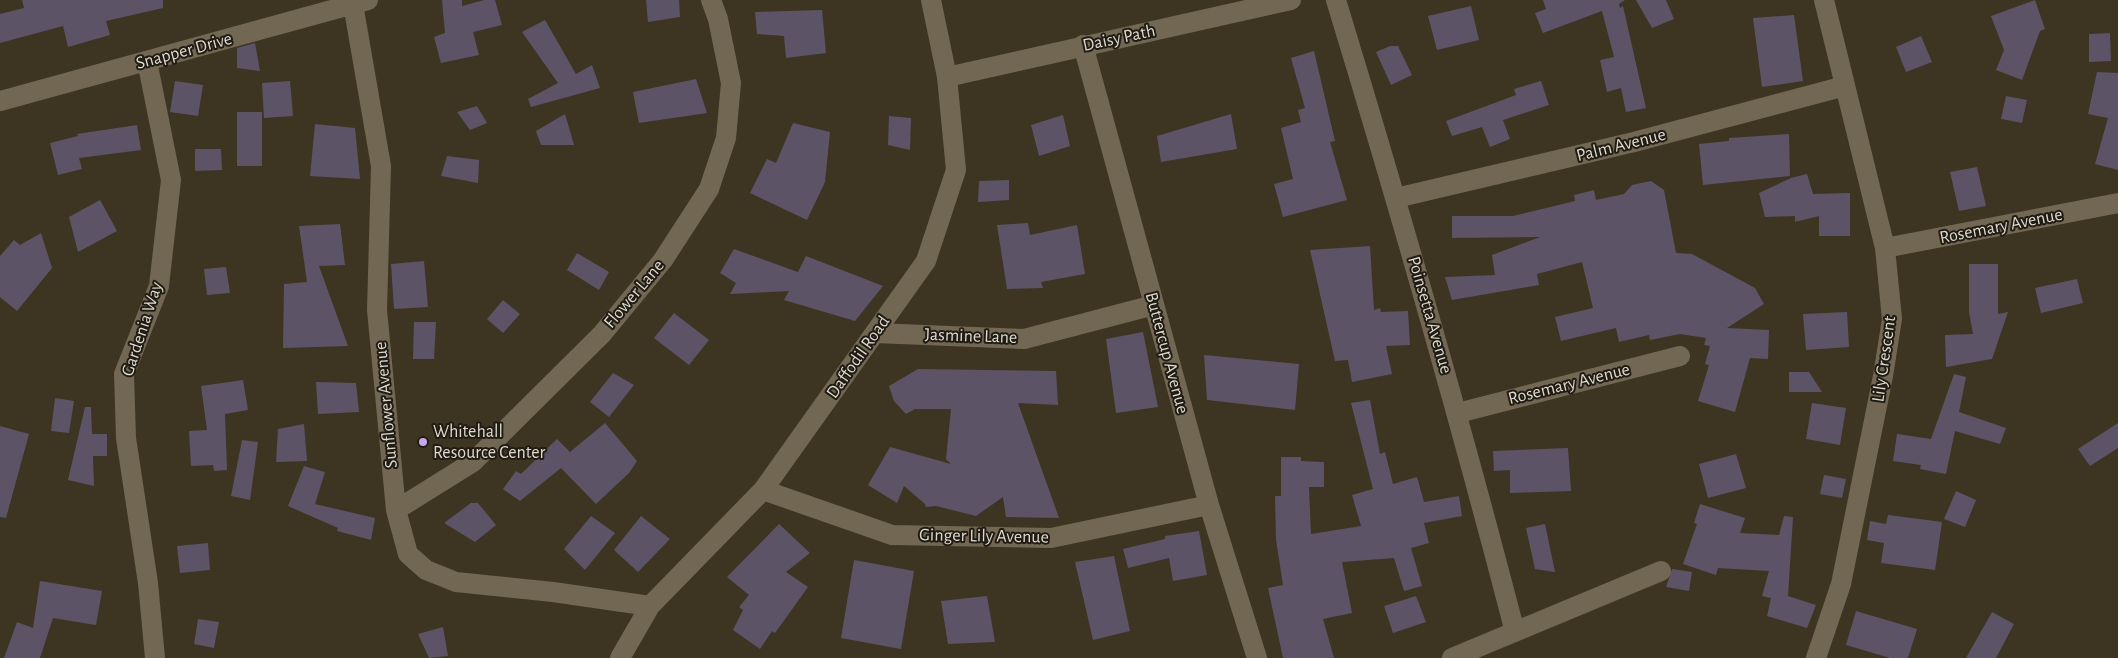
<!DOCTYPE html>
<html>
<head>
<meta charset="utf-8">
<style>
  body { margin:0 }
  canvas { display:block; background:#3d3421 }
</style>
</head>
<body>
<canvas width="2118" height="658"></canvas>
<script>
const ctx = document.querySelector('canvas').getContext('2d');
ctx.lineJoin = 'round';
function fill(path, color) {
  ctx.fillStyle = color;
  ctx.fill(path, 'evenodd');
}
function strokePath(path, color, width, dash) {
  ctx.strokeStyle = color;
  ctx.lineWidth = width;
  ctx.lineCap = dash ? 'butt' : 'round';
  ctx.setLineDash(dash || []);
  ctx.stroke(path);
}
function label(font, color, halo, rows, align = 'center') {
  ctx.font = font + ' "Alegreya Sans",sans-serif';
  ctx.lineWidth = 4;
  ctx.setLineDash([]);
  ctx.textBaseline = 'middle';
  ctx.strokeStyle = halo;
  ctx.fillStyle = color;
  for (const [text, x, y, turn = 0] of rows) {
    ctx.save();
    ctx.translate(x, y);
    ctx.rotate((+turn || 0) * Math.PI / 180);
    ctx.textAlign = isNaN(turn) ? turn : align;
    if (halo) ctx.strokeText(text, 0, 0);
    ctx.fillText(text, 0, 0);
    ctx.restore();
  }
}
fill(new Path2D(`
  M22,0H163V8L106,21L110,35L68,47L63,26L0,43V14L24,8Z
  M442,0H462V6L484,0H495L502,25L473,32L479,55L441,63L434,37L445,33Z
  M646,0H679L680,17L648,22Z
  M1543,0H1625L1619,4L1620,8L1623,6L1646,108L1626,112L1621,88L1607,92L1600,60L1614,57L1602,11L1543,33L1535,13L1546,9Z
  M1636,0H1666L1674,19L1652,28Z
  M2035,0L2045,29L2040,31L2022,80L1996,70L2004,50L1991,16Z
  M1471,6L1479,40L1437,50L1428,16Z
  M822,10L826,53L786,58L784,36L757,34L755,12Z
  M1794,15L1803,81L1762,87L1753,18Z
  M545,20L576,74L592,65L600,88L531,107L528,99L558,83L522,32Z
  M2110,33L2111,61L2089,62V34Z
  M1921,36L1932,62L1906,72L1896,47Z
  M255,43L260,71L237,68V48Z
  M1390,46H1398L1412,75L1391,85L1376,52Z
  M1314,51L1335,141L1330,142L1347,200L1283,217L1274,184L1293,179L1281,128L1301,122L1298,110L1305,108L1291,58Z
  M2097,72L2118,73V170L2095,164L2108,118L2088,114Z
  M696,79L707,113L639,123L633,92Z
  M175,81L203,85L198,116L170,112Z
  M290,81L293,116L264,118L262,83Z
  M1541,81L1549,105L1503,120L1510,139L1490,147L1482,127L1452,136L1446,121L1516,95L1514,89Z
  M2006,96L2027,100L2022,123L2001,119Z
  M477,106L487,123L470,130L457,112Z
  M237,112H262V166H237Z
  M565,114L574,145H541L536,131Z
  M1231,114L1237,149L1161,162L1157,136Z
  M1063,115L1070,146L1039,156L1031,125Z
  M889,116L911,118L910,150L888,145Z
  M793,123L830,132L825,182L807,220L750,193L767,159L776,163Z
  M315,124L355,128L360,179L310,176Z
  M137,125L141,150L79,158L82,169L58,175L50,143L78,136L77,134Z
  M1789,134L1790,176L1703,185L1699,144L1729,141V138Z
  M195,149H221L222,170L195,171Z
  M447,156L479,160L478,183L441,176Z
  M1977,167L1986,206L1959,211L1950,172Z
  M1807,174L1813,194L1850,193V236H1819V216L1795,222V216L1765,217L1759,193L1791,178Z
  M1009,180V200L978,202L979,181Z
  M1651,181L1664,190L1676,253L1692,254L1755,288L1764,304L1727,328L1769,330L1768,359L1750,358L1735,412L1698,401L1709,365L1705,364L1710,346L1704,345L1706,338L1680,334L1650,340L1649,335L1619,342L1616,328L1561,341L1555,317L1593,308L1582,262L1537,274L1539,285L1452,300L1445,277L1495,275L1492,255L1540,237L1452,238V216H1513L1575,201L1574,195L1594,190L1596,200L1624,194L1632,185Z
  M100,200L117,231L78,252L69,217Z
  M1028,223L1030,235L1077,225L1085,274L1041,282L1043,288L1007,289L997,225Z
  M340,224L345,265L319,266L348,346L283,348L284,284L307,282L299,226Z
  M41,233L52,268L17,311L0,297V256L14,240L20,245Z
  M1370,246L1374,310L1380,308L1381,312L1408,311L1410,345L1386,346L1392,374L1352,382L1348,360L1335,361L1310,250Z
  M734,249L798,272L806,256L883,286L855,321L784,300L789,291L730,294L736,283L720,273Z
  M577,253L609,272L599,290L567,270Z
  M424,261L428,307L394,309L391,264Z
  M1969,264H1998V314L2008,312L1992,359L1946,367L1945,335L1973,334L1969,312Z
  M226,267L230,293L207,295L204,269Z
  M2077,279L2083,303L2041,313L2035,288Z
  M503,300L520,314L503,333L487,319Z
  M1847,312L1849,347L1806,350L1803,314Z
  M674,313L709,340L689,365L654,338Z
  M414,322H436L434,359H413Z
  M1143,332L1158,407L1116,413L1106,339Z
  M1204,355L1299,364L1295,410L1207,400Z
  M918,369L1056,371L1058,405L1018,403L1059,518L1006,517L1003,497L976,516L936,506L926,507L925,504L904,486L897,503L868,485L890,447L951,464L946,459L951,409H915L906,414L894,401L889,386Z
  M1789,372H1809L1822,392H1789Z
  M613,373L634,385L609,417L590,402Z
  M1954,374L1966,377L1959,412L2006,428L2000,444L1955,431L1946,474L1920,469L1921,465L1893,461L1897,434L1931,439Z
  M243,380L248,410L225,414L227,470L214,471L213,465L191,466L189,431L207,430L201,386Z
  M316,382L356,383L359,412L318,414Z
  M55,398L74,401L69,433L51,431Z
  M1370,400L1380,454L1385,452L1393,484L1417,477L1424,502L1459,496L1462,516L1424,523L1429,543L1411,548L1422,586L1404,591L1394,558L1342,562L1352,613L1323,619L1334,658H1283L1268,588L1283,585L1276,540L1275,496H1281V457H1301V461L1324,462V487H1309L1311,534L1361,526L1352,495L1373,489L1351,403Z
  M1812,403L1846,408L1840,445L1806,439Z
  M85,407H91L92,434H107V456H93L94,486L68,480Z
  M605,423L637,461L629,473L596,504L561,468L520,501L503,489L516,471L521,474L557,439L570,452Z
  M2118,423V448L2090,466L2078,449Z
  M304,424L307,461L276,462L278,429Z
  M0,426L29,434L6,518L0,517Z
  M242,440L258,442L250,500L231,496Z
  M1568,448L1571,491L1510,493V470L1494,471L1493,451Z
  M1736,454L1746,488L1708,498L1699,464Z
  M304,466L325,472L315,504L375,518L371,540L337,531L338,528L288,506Z
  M1824,475L1846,479L1842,498L1820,494Z
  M1956,491L1976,500L1965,527L1944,519Z
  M471,503H478L496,525L475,542L444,523Z
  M1700,504L1745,518L1740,533L1779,535L1784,516L1793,517L1788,596L1816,605L1807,628L1767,616L1771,598L1762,596L1769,571L1718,568L1716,575L1683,564L1697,524L1694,523Z
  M1888,515L1942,522L1935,570L1881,563L1884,543L1867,540L1870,521L1886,524Z
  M591,516L615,533L585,570L564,549Z
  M641,516L670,539L638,572L614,550Z
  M779,524L810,553L786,572L808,587L783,622L775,633L772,631L760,649L733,630L743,610L739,607L749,595L727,577Z
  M1545,524L1555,572L1535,569L1526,528Z
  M1199,531L1207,575L1173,581L1169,558L1128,568L1123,549L1165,539V536Z
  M208,543L210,570L180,573L177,546Z
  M1114,556L1130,631L1093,640L1075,562Z
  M854,560L914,571L901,649L841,638Z
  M1672,569L1692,572L1689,591L1666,587Z
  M40,581L102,591L96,625L53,618L40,658H4L17,622L33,628Z
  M987,596L995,642L948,644L941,601Z
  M1416,596L1426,622L1393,633L1384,606Z
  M1856,611L1917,629L1908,658H1890L1846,645Z
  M1992,612L2014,624L1996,658H1966Z
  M198,619L219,622L214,648L194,644Z
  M443,627L448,656L429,658L418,634Z`), '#5c5366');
strokePath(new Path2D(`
  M1336,0C1400,210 1460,420 1515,632
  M353,4L381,166L377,310L396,510L408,554L426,570L456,582L553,592L650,606
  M1083,45L1209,505L1257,658
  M147,61L171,180L159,286L124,374L126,438L148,583L155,658
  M947,77L1291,0
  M0,101L368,0
  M1396,198L1634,142L1845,86
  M1885,248L2118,203
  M875,333L1024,339L1154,305
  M1458,413L1680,356
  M763,490L892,535L1051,538L1209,505
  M396,510L473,462L602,334L663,260L709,189L726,138L731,83L718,19L711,0
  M620,658L650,606L763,490L926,261L956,170L947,77L931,0
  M1452,658L1661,571
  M1816,658L1841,584L1883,376L1892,319L1885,248L1824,0`), '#716753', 20);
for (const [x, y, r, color] of [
  [423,442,5,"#c9a5ee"]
]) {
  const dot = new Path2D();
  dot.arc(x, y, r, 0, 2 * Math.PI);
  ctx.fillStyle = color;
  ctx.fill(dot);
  strokePath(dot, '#201c14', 2);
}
label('18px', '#dfd9ce', '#201c14', [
  ["Daisy Path",1119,38,-12],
  ["Snapper Drive",184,51,-15],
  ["Palm Avenue",1621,145,-14],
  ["Rosemary Avenue",2001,226,-11],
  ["Flower Lane",634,294,-50],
  ["Poinsetta Avenue",1430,315,74],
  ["Gardenia Way",142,329,-72],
  ["Jasmine Lane",971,336,2],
  ["Buttercup Avenue",1167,353,75],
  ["Daffodil Road",858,357,-55],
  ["Lily Crescent",1884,359,-82],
  ["Rosemary Avenue",1569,384,-14],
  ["Sunflower Avenue",386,405,-95],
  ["Ginger Lily Avenue",984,536,1]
]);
label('18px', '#dfd9ce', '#201c14', [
  ["Whitehall",433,432],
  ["Resource Center",433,453]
], 'left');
</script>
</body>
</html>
